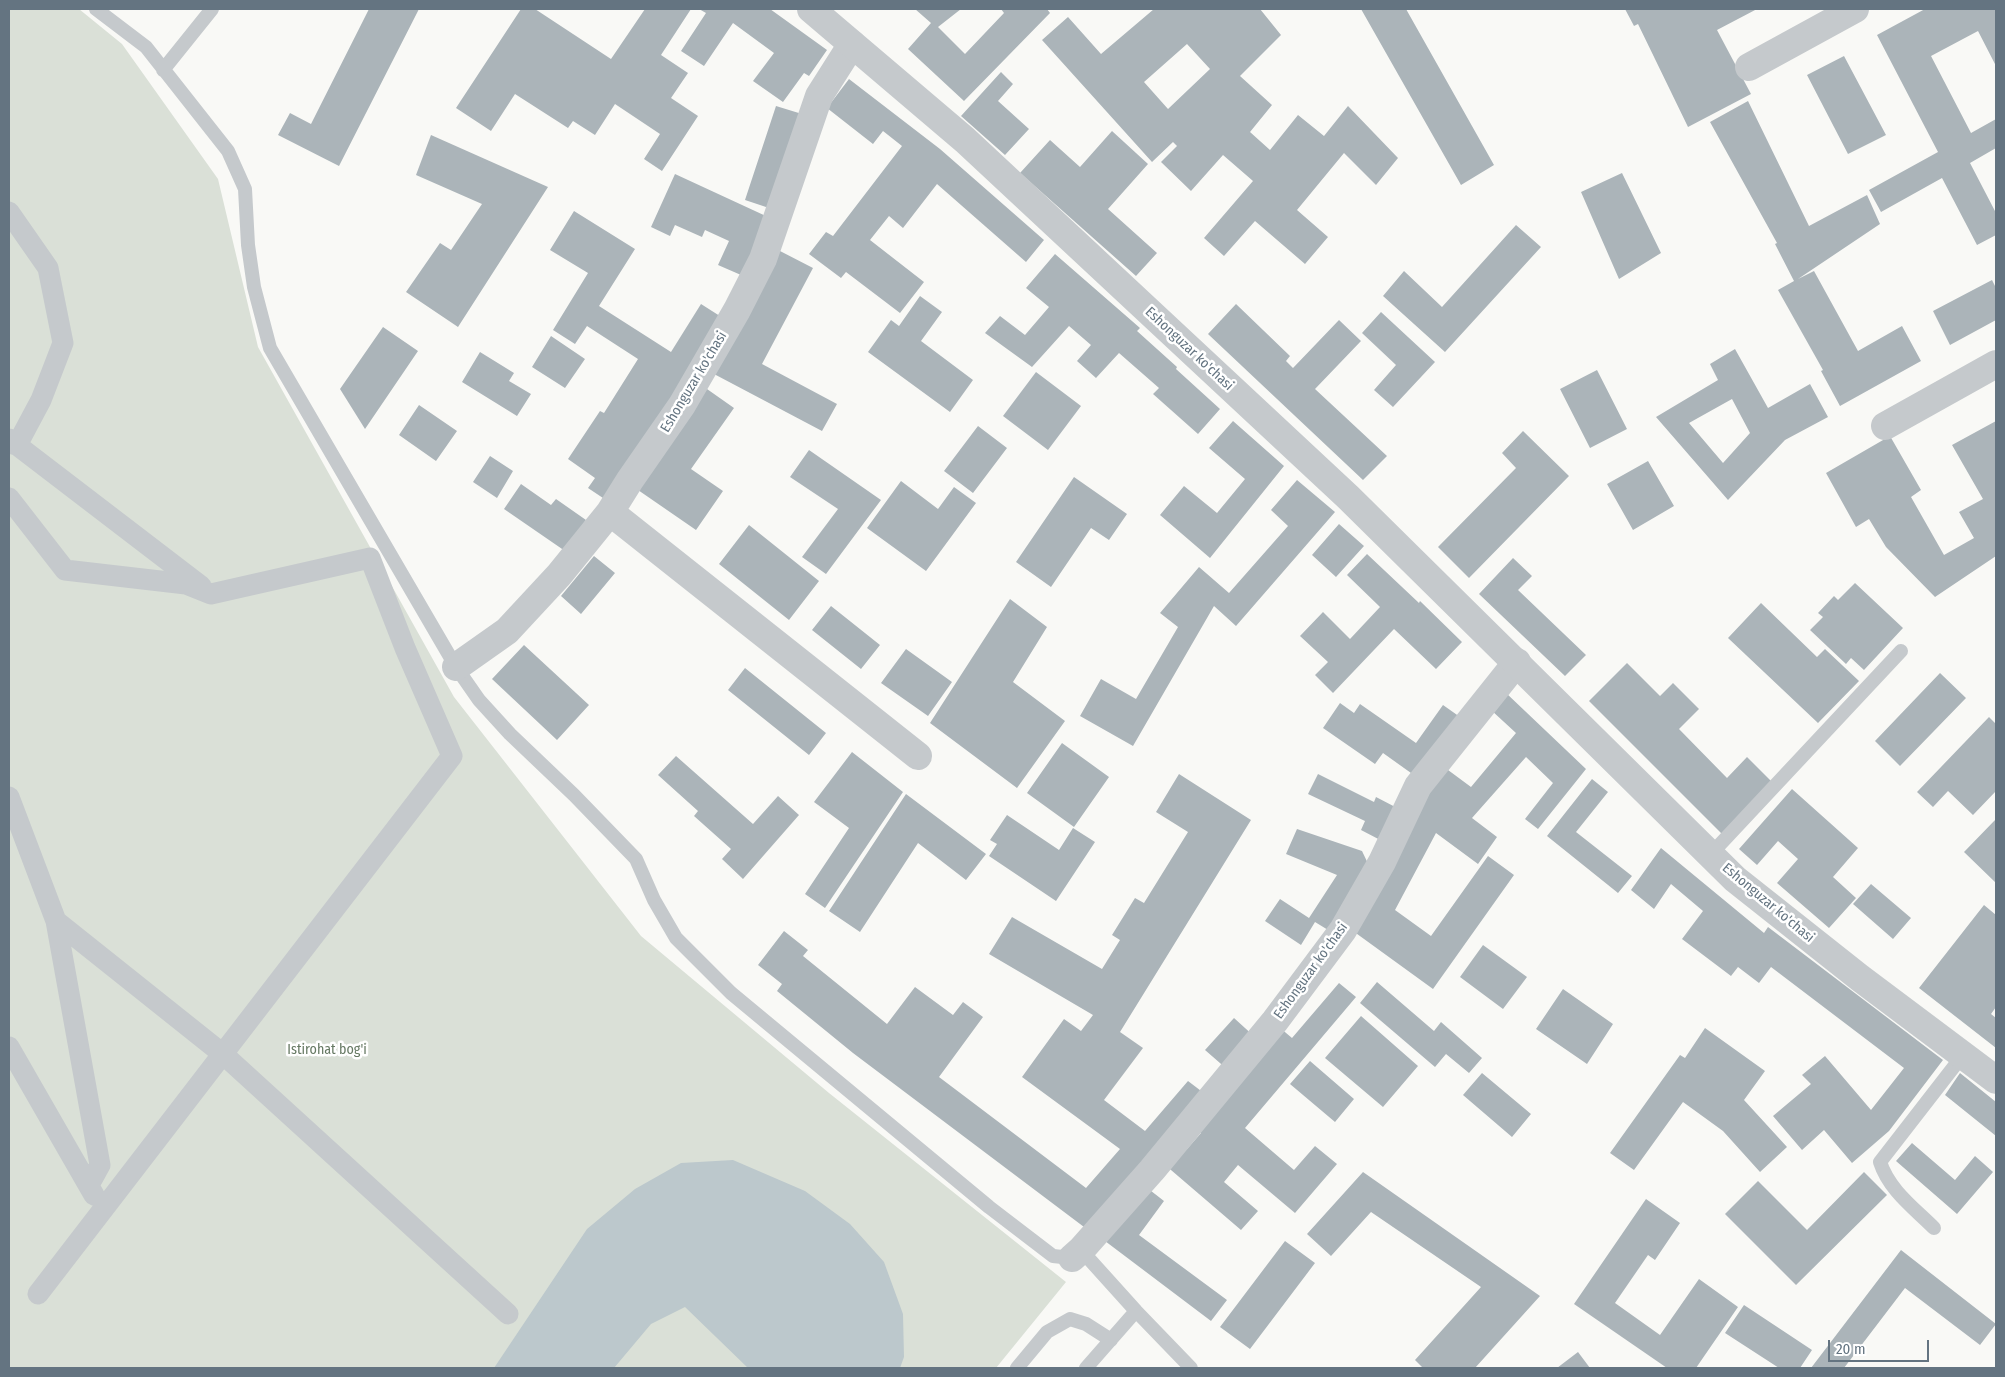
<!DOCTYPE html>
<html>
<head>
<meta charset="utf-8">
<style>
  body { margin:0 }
  #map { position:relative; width:2005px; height:1377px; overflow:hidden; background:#f9f9f6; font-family:"Fira Sans Condensed",sans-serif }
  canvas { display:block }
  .frame { position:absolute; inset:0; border:10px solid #647481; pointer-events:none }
  .scale { position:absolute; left:1828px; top:1340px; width:101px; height:22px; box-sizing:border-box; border:2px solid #647481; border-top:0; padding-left:6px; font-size:15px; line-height:18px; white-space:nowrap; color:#647481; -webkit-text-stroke:4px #fff; paint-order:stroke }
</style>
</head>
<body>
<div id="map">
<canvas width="2005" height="1377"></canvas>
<div class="frame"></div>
<div class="scale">20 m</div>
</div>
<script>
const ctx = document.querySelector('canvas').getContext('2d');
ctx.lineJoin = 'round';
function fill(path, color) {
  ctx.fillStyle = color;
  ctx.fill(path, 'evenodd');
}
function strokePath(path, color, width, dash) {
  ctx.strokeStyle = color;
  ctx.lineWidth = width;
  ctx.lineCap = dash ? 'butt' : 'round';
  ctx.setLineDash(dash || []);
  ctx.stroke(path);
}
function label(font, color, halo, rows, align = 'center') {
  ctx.font = font + ' "Fira Sans Condensed",sans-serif';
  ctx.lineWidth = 5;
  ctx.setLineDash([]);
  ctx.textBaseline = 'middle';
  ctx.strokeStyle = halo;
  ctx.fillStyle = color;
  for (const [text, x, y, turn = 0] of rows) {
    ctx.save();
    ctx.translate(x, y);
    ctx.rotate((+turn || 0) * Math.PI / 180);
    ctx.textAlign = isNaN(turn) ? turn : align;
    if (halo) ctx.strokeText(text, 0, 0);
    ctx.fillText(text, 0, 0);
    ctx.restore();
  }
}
fill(new Path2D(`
  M9,9H79L122,44L218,179L258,347L454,697L641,936L829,1093L1066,1282L996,1368H9Z`), '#dae0d7');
fill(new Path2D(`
  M733,1160L805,1191L850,1224L884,1262L903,1314L904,1357L900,1368H748L685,1307L651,1324L614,1368H494L587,1229L635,1189L681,1163Z`), '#bcc8cc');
fill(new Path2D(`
  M369,9H419L339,166L278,135L290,113L311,124Z
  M521,9H535L611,59L645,9H691L661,55L688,73L671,98L698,116L662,171L644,159L660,134L615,104L595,135L573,121L568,128L515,94L491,131L456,108Z
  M699,9H770L827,50L809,76L804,73L783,102L753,81L774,53L733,23L704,66L681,51L706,13Z
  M915,9H961L938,27L965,54L1004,13L1001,9H1047L1050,13L964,101L908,49L931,23Z
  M1154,9H1260L1281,35L1240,76L1272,105L1250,132L1270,150L1298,115L1324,136L1348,106L1398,158L1376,185L1344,153L1297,210L1328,237L1305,264L1255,221L1224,256L1204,238L1253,181L1223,155L1191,191L1161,162L1177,146L1173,142L1152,162L1042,40L1068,17L1101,54ZM1187,44L1210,69L1168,109L1144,82Z
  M1361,9H1406L1494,165L1461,185Z
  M1625,9H1757L1717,30L1751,94L1688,127L1638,24L1634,26Z
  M1925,9H1996V66L1978,31L1931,56L1971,133L1996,119V148L1970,163L1996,213V235L1977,245L1942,178L1881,212L1869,190L1938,152L1877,35Z
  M1844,56L1886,135L1848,154L1807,75Z
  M1001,72L1013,84L998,101L1029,129L1005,155L961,116Z
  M849,79L940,149L1044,240L1026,262L937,184L903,228L889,216L870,240L924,282L900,313L846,272L841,278L809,254L826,232L833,236L902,146L883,131L873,144L827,108Z
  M1748,101L1809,226L1867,195L1880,224L1798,279L1814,271L1858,351L1902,326L1921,361L1840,406L1821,371L1823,370L1778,290L1794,281L1775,244L1777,243L1710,122Z
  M776,106L802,114L772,209L745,200Z
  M1112,131L1148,164L1108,209L1157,253L1136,276L1020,173L1050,140L1080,167Z
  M431,135L548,187L458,327L406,292L440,243L451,250L482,204L416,175Z
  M1622,173L1661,253L1619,279L1581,192Z
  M675,174L768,217L741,275L718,265L729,241L705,230L702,237L675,225L670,236L651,227Z
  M574,211L635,249L599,306L671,352L701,304L723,318L606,500L588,488L595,478L568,459L600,411L604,413L638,359L587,326L575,344L553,330L588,273L550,250Z
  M1516,225L1541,247L1445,352L1383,296L1404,271L1442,307Z
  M780,251L813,268L762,364L837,404L822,431L714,374Z
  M1055,254L1140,328L1137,331L1177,367L1176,369L1220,409L1198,434L1153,394L1159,388L1119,353L1096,378L1077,361L1091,345L1069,326L1032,367L985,333L1000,316L1025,335L1049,307L1026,288Z
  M1992,280L1996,288V320L1950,345L1933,311Z
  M920,296L942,312L921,341L973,380L950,412L868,352L891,320L899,326Z
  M1236,304L1290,356L1286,361L1293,368L1339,320L1361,341L1315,389L1387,456L1363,480L1208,334Z
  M1381,312L1435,362L1393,407L1374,390L1396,365L1362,333Z
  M383,327L418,351L365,429L340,389Z
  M551,336L585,359L565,388L532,367Z
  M1735,349L1768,408L1810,384L1828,417L1785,440L1728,500L1656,417L1718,380L1710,364ZM1732,399L1750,433L1723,463L1689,423Z
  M480,352L514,373L509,381L531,394L517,416L462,382Z
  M1597,370L1627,429L1590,448L1560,389Z
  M1036,372L1081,406L1048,450L1003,416Z
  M707,389L734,408L691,469L723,491L696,530L638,490Z
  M419,405L457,431L436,461L399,435Z
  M1233,421L1284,466L1210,558L1160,515L1184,486L1217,513L1245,479L1209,448Z
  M1996,421V556L1935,597L1886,547L1869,519L1856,527L1826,473L1890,436L1921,490L1911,497L1944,555L1974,538L1959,512L1983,499L1952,445Z
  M978,426L1007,448L973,493L944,471Z
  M1523,431L1569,476L1469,578L1438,547L1516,468L1502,453Z
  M809,450L881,500L826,574L802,557L838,509L790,477Z
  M490,456L513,471L497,498L473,482Z
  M1648,461L1674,506L1633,530L1607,484Z
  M1074,477L1127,514L1109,540L1091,528L1051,587L1016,562Z
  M1297,480L1335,512L1236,626L1214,606L1133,746L1080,716L1101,679L1136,699L1178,627L1160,613L1199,567L1229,593L1288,526L1271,510Z
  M901,481L938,509L954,487L976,503L926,571L867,528Z
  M521,484L551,505L556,499L586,520L565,551L504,509Z
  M1339,524L1364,546L1336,577L1312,555Z
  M749,525L819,581L789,620L719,564Z
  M1367,554L1419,603L1420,601L1462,642L1436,669L1394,629L1333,693L1315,675L1328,662L1300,636L1323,612L1350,639L1380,607L1347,575Z
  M594,556L615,573L581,614L561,596Z
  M1513,558L1532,576L1518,590L1586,655L1565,676L1479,594Z
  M1855,583L1903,628L1864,670L1851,658L1846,664L1810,630L1823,617L1818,613L1834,596L1838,600Z
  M1010,599L1047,627L1013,682L1065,721L1017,788L930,723Z
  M1761,603L1817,657L1825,649L1859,681L1818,723L1728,638Z
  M831,606L880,645L861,669L812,630Z
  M524,645L589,705L557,740L492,679Z
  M906,649L952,682L928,716L881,683Z
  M1627,663L1660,696L1673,683L1699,709L1679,729L1727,778L1747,757L1773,783L1722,834L1589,701Z
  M745,668L826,733L809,755L728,690Z
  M1940,673L1966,698L1900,766L1875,741Z
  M1505,692L1586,769L1538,829L1525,819L1553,783L1526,757L1472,818L1497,837L1478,864L1436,833L1395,910L1431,936L1488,856L1514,875L1433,989L1353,931L1444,767L1471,787L1516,733L1491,710Z
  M1340,703L1354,713L1360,704L1416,743L1443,705L1460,717L1418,778L1383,753L1375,764L1323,728Z
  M1989,717L1996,724V791L1973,815L1948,791L1933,807L1917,792Z
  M1062,743L1109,777L1074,827L1027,793Z
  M852,752L903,792L825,908L805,894L849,828L814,802Z
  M676,756L753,824L778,796L799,815L743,879L722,859L731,849L694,816L698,811L658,775Z
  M1179,774L1251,820L1120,1032L1143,1048L1104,1100L1145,1131L1188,1081L1209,1097L1088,1230L853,1053L777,991L782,984L758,965L784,931L808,950L803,956L887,1024L915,987L953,1015L963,1002L983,1017L939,1077L1086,1188L1120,1149L1022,1077L1064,1019L1081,1031L1093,1015L989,954L1012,917L1102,969L1120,940L1112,935L1135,898L1144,903L1188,832L1156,812Z
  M1318,774L1374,802L1376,797L1401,810L1386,843L1361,830L1365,821L1308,794Z
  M1592,779L1608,792L1576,832L1632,876L1618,893L1547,836Z
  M1792,789L1858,848L1833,877L1856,898L1829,928L1777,883L1798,859L1778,841L1757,865L1739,849Z
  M906,794L986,854L966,880L918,843L860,932L829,911Z
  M1007,815L1059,850L1073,828L1095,842L1056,901L989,856L997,844L990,840Z
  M1996,819V883L1964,852Z
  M1297,829L1362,851L1372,872L1333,933L1315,922L1301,945L1265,921L1280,899L1309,918L1337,875L1286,854Z
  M1661,848L1764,933L1768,927L1943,1060L1889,1131L1852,1163L1824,1130L1802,1150L1773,1116L1811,1084L1802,1075L1825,1056L1871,1110L1904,1068L1771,967L1759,983L1738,967L1731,976L1682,939L1703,911L1671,884L1654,909L1631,890Z
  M1871,884L1911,918L1893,939L1853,904Z
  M1984,905L1996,915V1007L1991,1014L1996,1018V1048L1919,988Z
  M1483,945L1527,977L1503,1009L1460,977Z
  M1377,982L1434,1031L1441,1022L1482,1058L1469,1073L1446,1054L1435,1067L1360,1003Z
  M1339,983L1356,997L1245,1128L1294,1170L1315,1146L1337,1164L1295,1213L1238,1165L1224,1182L1258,1211L1241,1230L1164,1164L1181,1144L1187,1149L1201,1133L1194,1126L1279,1027L1292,1038Z
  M1563,989L1613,1024L1587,1064L1536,1029Z
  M1361,1016L1418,1066L1383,1107L1325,1058Z
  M1234,1018L1256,1038L1228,1070L1205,1050Z
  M1705,1028L1765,1071L1744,1100L1787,1147L1760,1172L1723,1131L1683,1102L1634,1170L1610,1153L1680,1055L1685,1058Z
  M1310,1061L1354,1099L1335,1122L1290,1084Z
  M1482,1073L1531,1114L1512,1137L1463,1095Z
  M1960,1073L1996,1102V1136L1945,1095Z
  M1912,1143L1955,1180L1975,1156L1993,1172L1957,1214L1896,1161Z
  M1363,1172L1540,1296L1475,1368H1423L1415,1360L1481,1287L1371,1212L1331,1256L1307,1234Z
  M1864,1172L1887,1195L1796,1285L1725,1214L1758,1181L1807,1230Z
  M1146,1187L1164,1201L1139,1235L1227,1300L1211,1321L1105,1241Z
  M1646,1199L1680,1223L1655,1260L1648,1255L1615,1303L1660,1335L1699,1279L1738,1307L1696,1368H1667L1574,1304Z
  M1285,1241L1315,1263L1250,1349L1220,1327Z
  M1901,1250L1996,1324L1980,1345L1905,1288L1844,1368H1811Z
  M1744,1305L1812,1350L1800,1368H1779L1725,1333Z
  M1578,1352L1590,1368H1557Z`), '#abb4b9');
strokePath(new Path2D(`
  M96,9L146,47L228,151L245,189L248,245L254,287L270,348L456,667L479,700L510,734L574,795L636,859L654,900L676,938L731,993L989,1207L1053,1256L1072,1258
  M163,70L212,9
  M1711,854L1901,651
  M1934,1228C1914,1208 1889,1190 1880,1162L1963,1055
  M1081,1250L1136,1311L1191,1368
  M1017,1368L1047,1332L1070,1319L1086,1324L1111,1340
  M1086,1368L1136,1311`), '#c5c9cc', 14);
strokePath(new Path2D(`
  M9,212L48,268L63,343L41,400L17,445L9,443
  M9,439L201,586
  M9,498L65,570L186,584L211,594L370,558L405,648L452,756L38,1294
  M9,797L56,921L100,1165L89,1185
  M56,921L224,1055L508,1314
  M9,1047L94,1195`), '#c5c9cc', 21);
strokePath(new Path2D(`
  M1749,67L1855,9
  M1885,426L1996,364
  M610,512L918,756
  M456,667L507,631L559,575L610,512L630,480L682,405L737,310L763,259L819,96L852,44
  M1072,1258L1081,1250L1152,1170L1275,1021L1343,930L1382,862L1418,786L1517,662`), '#c5c9cc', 28);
strokePath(new Path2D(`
  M811,9L965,140L1348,497L1735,879L1860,978L1996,1080`), '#c5c9cc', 28);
label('14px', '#647481', '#fff', [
  ["Eshonguzar ko'chasi",1189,349,43],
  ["Eshonguzar ko'chasi",694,382,-59],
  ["Eshonguzar ko'chasi",1768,903,40],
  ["Eshonguzar ko'chasi",1311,971,-54]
]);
label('14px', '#667963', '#fff', [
  ["Istirohat bog'i",327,1050]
]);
</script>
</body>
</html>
